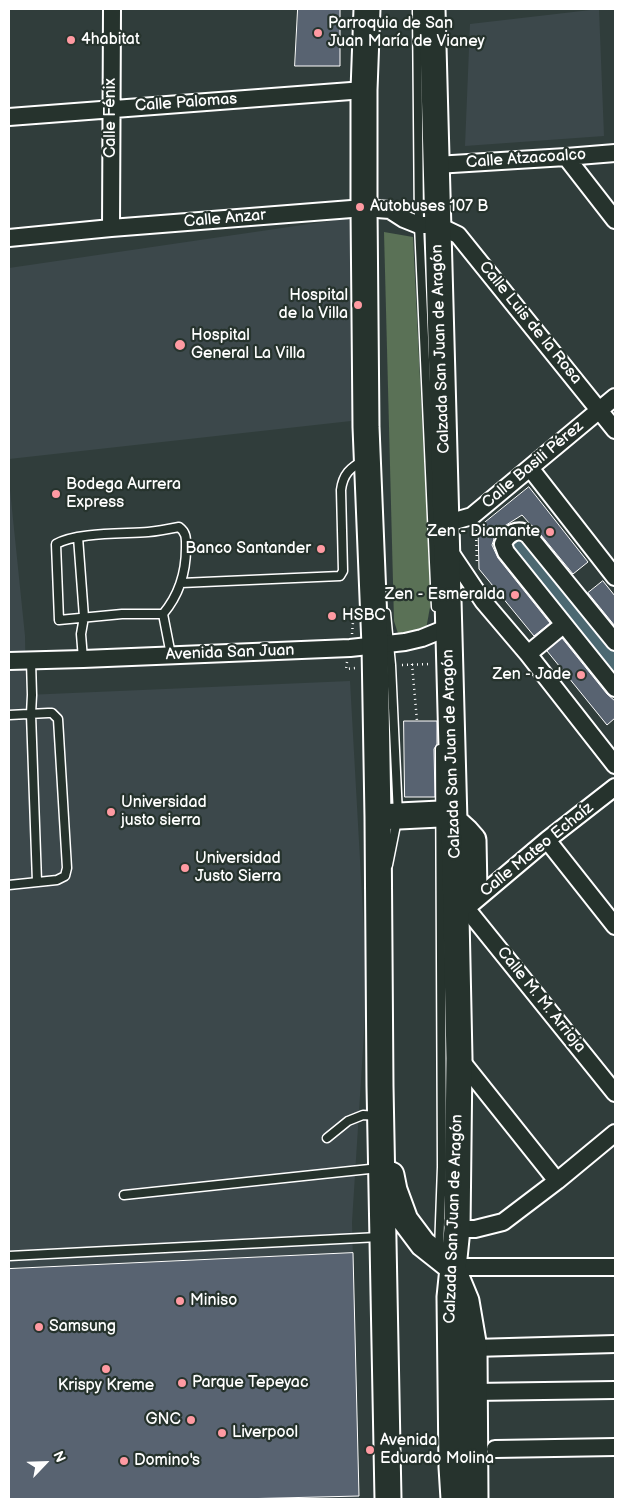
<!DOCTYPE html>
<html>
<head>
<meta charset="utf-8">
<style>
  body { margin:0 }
  #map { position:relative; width:624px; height:1508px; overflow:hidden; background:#303d3b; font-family:"Balsamiq Sans",sans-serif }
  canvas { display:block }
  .frame { position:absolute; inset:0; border:10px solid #fff; pointer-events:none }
  .north { position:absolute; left:20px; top:1438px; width:50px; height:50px; -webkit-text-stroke:4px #26332d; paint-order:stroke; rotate:66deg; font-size:14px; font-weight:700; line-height:20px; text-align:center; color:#fff }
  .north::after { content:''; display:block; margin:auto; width:18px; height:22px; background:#fff; clip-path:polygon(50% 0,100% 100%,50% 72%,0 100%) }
</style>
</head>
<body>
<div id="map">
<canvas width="624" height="1508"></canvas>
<div class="frame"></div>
<div class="north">N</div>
</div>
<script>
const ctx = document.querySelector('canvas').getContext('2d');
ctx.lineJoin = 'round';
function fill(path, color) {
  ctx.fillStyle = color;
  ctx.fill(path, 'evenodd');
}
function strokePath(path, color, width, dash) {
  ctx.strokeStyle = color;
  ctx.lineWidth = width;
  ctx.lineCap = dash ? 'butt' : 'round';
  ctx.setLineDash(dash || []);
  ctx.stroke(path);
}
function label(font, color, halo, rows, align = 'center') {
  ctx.font = font + ' "Balsamiq Sans",sans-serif';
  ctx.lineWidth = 4.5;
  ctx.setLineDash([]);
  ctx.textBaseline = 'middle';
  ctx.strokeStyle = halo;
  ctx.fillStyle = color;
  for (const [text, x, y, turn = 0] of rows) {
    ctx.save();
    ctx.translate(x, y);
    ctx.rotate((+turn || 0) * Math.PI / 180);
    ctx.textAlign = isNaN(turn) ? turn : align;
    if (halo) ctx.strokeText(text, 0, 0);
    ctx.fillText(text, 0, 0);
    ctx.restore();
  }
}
fill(new Path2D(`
  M599,9L604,136L465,146L470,24Z
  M350,218L351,421L9,459V268Z
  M9,480L25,636L26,695L350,681L367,985L352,1222L359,1499H9Z`), '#3c484b');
fill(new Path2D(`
  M384,232L413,237L431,602L426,629L400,640L394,621Z`), '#5a7156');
const water = new Path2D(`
  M520,535L615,652V678L507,547Z`);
fill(water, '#4c6972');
strokePath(water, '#94a5aa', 1);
const building = new Path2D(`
  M298,9H340V66H295Z
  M529,487L588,562L573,574L536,529L530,524L522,515L503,527L493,537L494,539L492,545L498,558L550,623L534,636L479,569L478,528Z
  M603,581L615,596V626L588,593Z
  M562,638L607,694L615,701V718L607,725L547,651Z
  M404,721H437V744L434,749L435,797H405Z
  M353,1253L359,1496L238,1499H9V1269Z`);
fill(building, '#586371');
strokePath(building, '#fff', 1);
const lane = new Path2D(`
  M417,9L419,225L436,607
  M78,537L84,617L81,634L83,659
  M181,583L340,576L343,571L341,490C343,474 350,468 364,460
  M386,613L391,665L398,815L388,865
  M163,614H122L59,620L56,544C76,532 125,534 148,532C159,531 169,529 179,527C187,533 186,539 186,548C186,573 179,595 163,614L171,655
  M31,661L32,695L31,714L37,882
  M9,715L48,713H52L58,719L67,868L65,876L57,880L9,885
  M327,1138L348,1121L363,1115L378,1116
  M124,1195L379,1168
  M439,1250L442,1167L440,749
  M9,1256L379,1237`);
const street = new Path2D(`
  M9,117L364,90
  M566,157L615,220
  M436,165L566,157L615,153
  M111,228L112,9
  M9,238L111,228L364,208L390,210L404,219L419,225H437L458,235L615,430
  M530,468L615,577
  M447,521L458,520L472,516L615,397
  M448,549L483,601L528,654L615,765
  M615,642L528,535C518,527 507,534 503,544L506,552L615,688
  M528,654L563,625
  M9,661L83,659L350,648L405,642L422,638L449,627
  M547,840L615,926
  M470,905L547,840L615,787
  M466,908L615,1093
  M459,1058L557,1181
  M457,1229H475L503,1222L557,1181L615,1133
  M452,1267H615
  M474,1348L615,1344
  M473,1392L615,1390
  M495,1449L615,1447`);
const primary = new Path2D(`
  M367,9L364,90V208L366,427L375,646L378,817L380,1086L388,1499
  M432,9L454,821L459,1058L457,1229L450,1297L452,1467L454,1499
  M378,817L440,814L454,821L466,832L473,840L474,891L467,900L456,905
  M391,1175L394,1190L405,1220L423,1244L452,1267L466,1301L474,1348L475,1499`);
strokePath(lane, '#fff', 11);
strokePath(street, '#fff', 20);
strokePath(primary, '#fff', 29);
strokePath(new Path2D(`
  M476,530L477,565
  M352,634L353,622
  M347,662L346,669L356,668
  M412,664L417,721
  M402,665L431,664`), '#fff', 2.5, [1, 4]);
strokePath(lane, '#26332d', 8);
strokePath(street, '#26332d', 16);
strokePath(primary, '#26332d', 25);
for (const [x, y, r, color] of [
  [318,33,5,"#ff9aa2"],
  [71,40,5,"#ff9aa2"],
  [360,207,5,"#ff9aa2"],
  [358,305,5,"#ff9aa2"],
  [180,345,6,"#ff9aa2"],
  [56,494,5,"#ff9aa2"],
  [550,532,5,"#ff9aa2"],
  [321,549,5,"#ff9aa2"],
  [515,595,5,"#ff9aa2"],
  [332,616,5,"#ff9aa2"],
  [581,675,5,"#ff9aa2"],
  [111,812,5,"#ff9aa2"],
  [185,868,5,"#ff9aa2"],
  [180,1301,5,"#ff9aa2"],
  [39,1327,5,"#ff9aa2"],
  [106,1369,5,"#ff9aa2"],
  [182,1383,5,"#ff9aa2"],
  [191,1420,5,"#ff9aa2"],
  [222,1433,5,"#ff9aa2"],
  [370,1450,5,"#ff9aa2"],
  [124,1461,5,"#ff9aa2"]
]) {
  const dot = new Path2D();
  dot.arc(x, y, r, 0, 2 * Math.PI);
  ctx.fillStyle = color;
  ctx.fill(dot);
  strokePath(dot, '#26332d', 2);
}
label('16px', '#fff', '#26332d', [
  ["Parroquia de San",328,24],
  ["Juan María de Vianey",328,42],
  ["4habitat",81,40],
  ["Autobuses 107 B",370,207],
  ["Hospital",348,296,"right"],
  ["de la Villa",348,314,"right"],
  ["Hospital",191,336],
  ["General La Villa",191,354],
  ["Bodega Aurrera",66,485],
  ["Express",66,503],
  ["Zen - Diamante",540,532,"right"],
  ["Banco Santander",311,549,"right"],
  ["Zen - Esmeralda",505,595,"right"],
  ["HSBC",342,616],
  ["Zen - Jade",571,675,"right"],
  ["Universidad",121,803],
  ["justo sierra",121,821],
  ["Universidad",195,859],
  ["Justo Sierra",195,877],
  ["Miniso",190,1301],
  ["Samsung",49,1327],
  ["Parque Tepeyac",192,1383],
  ["Krispy Kreme",106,1386,"center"],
  ["GNC",181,1420,"right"],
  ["Liverpool",232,1433],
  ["Avenida",380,1441],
  ["Eduardo Molina",380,1459],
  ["Domino's",134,1461]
], 'left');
label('16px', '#fff', '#26332d', [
  ["Calle Palomas",186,103,-4],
  ["Calle Fénix",111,118,-90],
  ["Calle Atzacoalco",526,159,-4],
  ["Calle Anzar",225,219,-5],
  ["Calle Luis de la Rosa",530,323,51],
  ["Calzada San Juan de Aragón",441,349,-92],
  ["Calle Basili Pérez",533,465,-40],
  ["Avenida San Juan",230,653,-2],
  ["Calzada San Juan de Aragón",452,754,-92],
  ["Calle Mateo Echaíz",537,850,-39],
  ["Calle M. M. Arrioja",541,1000,51],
  ["Calzada San Juan de Aragón",454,1219,-88]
]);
</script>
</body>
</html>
